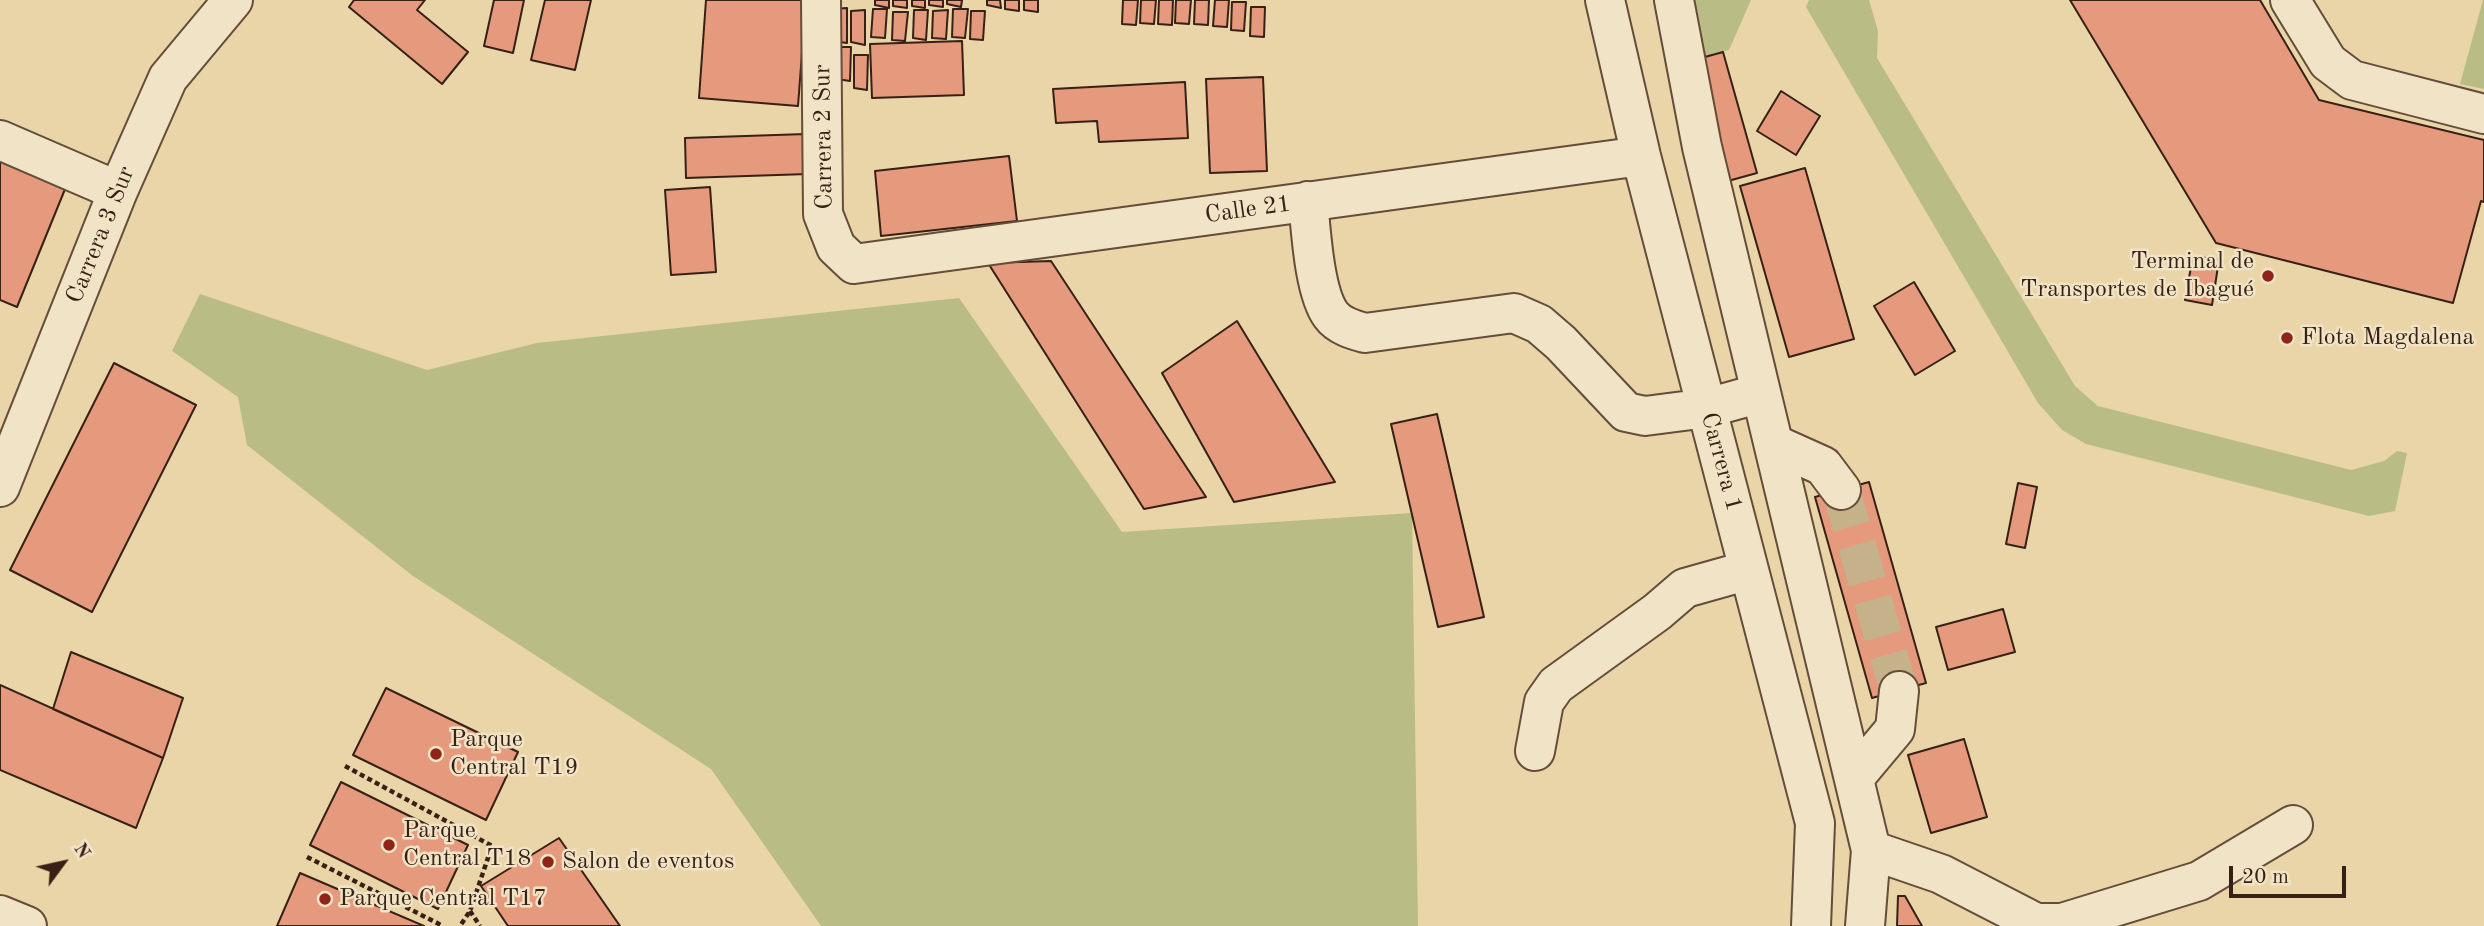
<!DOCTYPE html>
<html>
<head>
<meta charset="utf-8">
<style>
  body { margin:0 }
  #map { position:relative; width:2484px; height:926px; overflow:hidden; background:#e9d5a7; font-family:"Old Standard TT",serif }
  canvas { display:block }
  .north { position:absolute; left:28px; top:828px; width:70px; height:70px; -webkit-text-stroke:5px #f1e4c6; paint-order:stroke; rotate:57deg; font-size:19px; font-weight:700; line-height:28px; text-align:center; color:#372015 }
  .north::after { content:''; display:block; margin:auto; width:24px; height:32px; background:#372015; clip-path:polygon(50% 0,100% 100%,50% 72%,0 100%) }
  .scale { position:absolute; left:2229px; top:866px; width:117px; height:32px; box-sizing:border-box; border:4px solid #372015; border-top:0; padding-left:9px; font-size:21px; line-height:24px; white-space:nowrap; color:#372015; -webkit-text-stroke:5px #f1e4c6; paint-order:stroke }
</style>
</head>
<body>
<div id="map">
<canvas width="2484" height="926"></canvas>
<div class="north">N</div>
<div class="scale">20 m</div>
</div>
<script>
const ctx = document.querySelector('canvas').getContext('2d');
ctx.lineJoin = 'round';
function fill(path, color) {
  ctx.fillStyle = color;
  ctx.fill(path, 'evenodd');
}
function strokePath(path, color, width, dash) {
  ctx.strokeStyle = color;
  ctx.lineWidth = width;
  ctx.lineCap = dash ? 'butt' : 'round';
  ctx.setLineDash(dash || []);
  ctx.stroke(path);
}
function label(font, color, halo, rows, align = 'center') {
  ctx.font = font + ' "Old Standard TT",serif';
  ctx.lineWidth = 5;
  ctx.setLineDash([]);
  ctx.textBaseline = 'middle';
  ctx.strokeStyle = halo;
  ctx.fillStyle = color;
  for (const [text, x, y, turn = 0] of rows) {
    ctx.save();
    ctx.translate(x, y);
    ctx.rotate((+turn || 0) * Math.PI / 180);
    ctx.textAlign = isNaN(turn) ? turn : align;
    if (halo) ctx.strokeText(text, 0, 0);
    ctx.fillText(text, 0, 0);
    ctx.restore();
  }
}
fill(new Path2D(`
  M1680,0H1751L1729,50L1694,60Z
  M1809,0H1869L1878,31L1877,58L2075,386L2098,406L2351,470L2384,461L2397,451L2407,453L2395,511L2369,516L2086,444L2062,430L2038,403L1806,7Z
  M2483,0H2484V89L2460,84Z
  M200,294L427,370L537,343L959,298L1122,532L1412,513L1418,926H821L711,769L413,576L247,445L238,397L172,351Z`), '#b9bc85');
const building = new Path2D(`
  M354,0H425L417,10L468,52L442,84L349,7Z
  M494,0H524L513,53L484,46Z
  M545,0H591L575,70L531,60Z
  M706,0H806L798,106L699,98Z
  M875,0H889V8L875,5Z
  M893,0H907V8L893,6Z
  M912,0H925V8L912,6Z
  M929,0H943V7L929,5Z
  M947,0H962L961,7L947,4Z
  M987,0H1000L1001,8L987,5Z
  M1005,0H1019V11L1005,9Z
  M1024,0H1038V12L1024,10Z
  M1123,0H1138L1136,25L1122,24Z
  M1141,0H1156L1154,24L1140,23Z
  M1159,0H1173L1172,25L1158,24Z
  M1176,0H1191L1189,24L1175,23Z
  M1195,0H1209L1208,25L1194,24Z
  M1215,0H1229L1227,27L1213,26Z
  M2070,0H2260L2319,100L2484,140V202L2481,201L2453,303L2216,243Z
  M1232,2H1246L1244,31L1231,30Z
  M1251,7H1265L1264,37L1250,36Z
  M847,8V43L833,41L832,9Z
  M873,9H887L885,38L871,37Z
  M953,9H968L965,38L952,37Z
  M865,10V45L851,42V11Z
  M914,10H928L926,40L913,38Z
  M948,10L946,39L932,38L933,11Z
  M971,11H985L983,40L970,39Z
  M893,12H908L905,41L892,40Z
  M962,41L964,95L872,98L870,44Z
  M837,47H851L850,81L837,79Z
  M1723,52L1757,173L1728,181L1694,60Z
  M854,55H868L867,90L854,88Z
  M1263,77L1267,171L1210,173L1206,79Z
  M1185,82L1188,138L1099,142L1097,121L1056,123L1053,89Z
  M1781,91L1820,116L1796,155L1757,131Z
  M806,134L808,174L686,178L685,138Z
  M0,142L72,172L17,307L0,300Z
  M1009,156L1017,221L881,236L875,171Z
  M1805,168L1854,339L1789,357L1740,186Z
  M710,187L716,272L671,275L665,190Z
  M2193,256L2219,260L2212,305L2185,300Z
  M1051,261L1206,497L1144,509L988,263Z
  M1914,282L1955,351L1915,375L1874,306Z
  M1237,321L1335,482L1234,502L1162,373Z
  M114,363L196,405L92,612L10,570Z
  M1437,414L1484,617L1438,627L1391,424Z
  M1869,482L1926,683L1872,698L1815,497Z
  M2018,483L2037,487L2025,548L2006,544Z
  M2003,609L2015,652L1948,670L1936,627Z
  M71,652L183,698L163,758L53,709Z
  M0,685L163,758L136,828L0,770Z
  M386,688L518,752L486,820L353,755Z
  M1964,739L1987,817L1931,833L1908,755Z
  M341,782L468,845L438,909L310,845Z
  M559,838L620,926H508L481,886Z
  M300,873L424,926H277Z
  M1898,896H1905L1922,926H1897Z`);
fill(building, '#e5997d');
strokePath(building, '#372015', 2);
strokePath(new Path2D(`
  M1841,490L1899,691`), '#c5b18a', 38, [38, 19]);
const minor = new Path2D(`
  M821,0L823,214L836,247L854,264L1641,156
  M1605,0L1641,156L1815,823L1811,926
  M1674,0L1702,147L1871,850L1865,926
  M2290,0L2328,62L2352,80L2484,114
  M0,140L118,191
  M1308,201C1311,230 1314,292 1331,315C1339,326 1354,330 1365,333L1514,313L1539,324L1561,343L1626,412L1645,416L1707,408L1761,393
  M1774,444L1823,466L1841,490
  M0,487L118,191L168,78L233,0
  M1535,751L1544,702L1556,685L1657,612L1685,588L1749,570
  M1854,778L1895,729L1899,691
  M1871,850L1941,874L2036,923H2062L2199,881L2293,825
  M0,915L27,926`);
strokePath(minor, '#644d3a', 42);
strokePath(new Path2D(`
  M345,766L492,846L470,911L460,926
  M307,857L443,926
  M470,911L480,926`), '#372015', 4.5, [5, 3.5]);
strokePath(minor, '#f1e4c6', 38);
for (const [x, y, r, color] of [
  [2268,276,7,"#8f2418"],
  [2287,338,7,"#8f2418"],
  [436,754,7,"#8f2418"],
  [389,845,7,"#8f2418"],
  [548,862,7,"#8f2418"],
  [325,899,7,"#8f2418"]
]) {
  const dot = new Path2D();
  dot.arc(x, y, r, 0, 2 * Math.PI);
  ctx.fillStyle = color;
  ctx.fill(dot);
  strokePath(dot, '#f1e4c6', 2.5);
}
label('24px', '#372015', '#f1e4c6', [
  ["Carrera 2 Sur",824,137,-91],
  ["Calle 21",1248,210,-8],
  ["Carrera 3 Sur",101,235,-68],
  ["Carrera 1",1721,462,75]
]);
label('24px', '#372015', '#f1e4c6', [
  ["Terminal de",2254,262,"right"],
  ["Transportes de Ibagué",2254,290,"right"],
  ["Flota Magdalena",2301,338],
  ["Parque",450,740],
  ["Central T19",450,768],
  ["Parque",403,831],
  ["Central T18",403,859],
  ["Salon de eventos",562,862],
  ["Parque Central T17",339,899]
], 'left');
</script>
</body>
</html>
